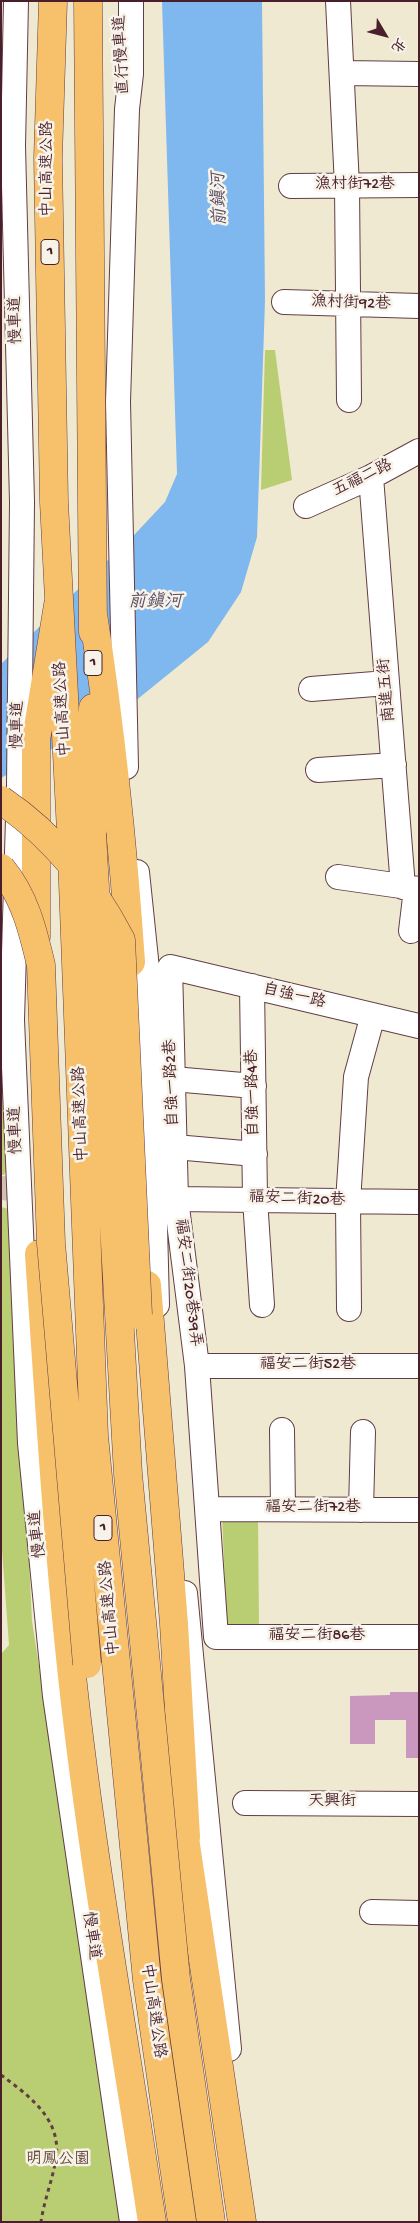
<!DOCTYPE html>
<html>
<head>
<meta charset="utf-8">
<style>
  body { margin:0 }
  #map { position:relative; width:420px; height:2223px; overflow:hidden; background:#f0e9d1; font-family:"Gochi Hand","LXGW WenKai TC",sans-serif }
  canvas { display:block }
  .frame { position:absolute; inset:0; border:2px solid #4a1f2b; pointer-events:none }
  .north { position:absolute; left:360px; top:10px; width:50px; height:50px; -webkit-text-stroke:4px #f7f3e8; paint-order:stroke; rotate:127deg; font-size:14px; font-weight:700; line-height:20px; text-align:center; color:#4a1f2b }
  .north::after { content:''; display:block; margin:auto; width:18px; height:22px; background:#4a1f2b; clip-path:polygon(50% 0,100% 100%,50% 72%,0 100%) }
</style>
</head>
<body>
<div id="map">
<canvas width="420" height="2223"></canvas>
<div class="frame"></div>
<div class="north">北</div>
</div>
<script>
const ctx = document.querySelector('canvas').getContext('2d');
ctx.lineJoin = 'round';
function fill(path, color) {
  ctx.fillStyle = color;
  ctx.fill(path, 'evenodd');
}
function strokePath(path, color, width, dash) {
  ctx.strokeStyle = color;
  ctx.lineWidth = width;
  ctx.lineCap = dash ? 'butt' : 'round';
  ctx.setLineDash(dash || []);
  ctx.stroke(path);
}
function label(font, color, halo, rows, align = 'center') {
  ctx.font = font + ' "Gochi Hand","LXGW WenKai TC",sans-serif';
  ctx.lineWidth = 5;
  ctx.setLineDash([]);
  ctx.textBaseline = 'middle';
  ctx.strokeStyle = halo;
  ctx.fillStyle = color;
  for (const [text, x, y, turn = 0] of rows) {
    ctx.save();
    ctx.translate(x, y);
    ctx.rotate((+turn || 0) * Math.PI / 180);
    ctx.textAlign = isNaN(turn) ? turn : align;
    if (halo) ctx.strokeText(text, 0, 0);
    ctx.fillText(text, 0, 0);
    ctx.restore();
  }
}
fill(new Path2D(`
  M265,350H275L292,480L261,490Z
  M1,960L7,1169L4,1175H1Z
  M1,1207L12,1210L32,1621L125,2222H1V1654L9,1645L1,1536Z
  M222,1516H258L259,1626L227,1627Z`), '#b9ce72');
fill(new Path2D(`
  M162,1H262L265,301L257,537L241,592L208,642L134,702L1,778V664L135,534L165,502L177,474Z`), '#7fb7ef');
fill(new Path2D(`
  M390,1692H419V1758H406V1720H375V1744H350V1696L390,1695Z`), '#ca98be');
strokePath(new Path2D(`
  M1,1188L102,1195`), '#cfc1b0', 24, [24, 12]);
const minor = new Path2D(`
  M16,1L13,146L22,502L19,785L12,1020L30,1443L55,1696L132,2222
  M338,1L347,186L349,400
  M343,73L419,74
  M291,186L419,185
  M284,302L419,306
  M371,477L403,887L419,889
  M306,506L371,477L419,451
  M311,689L387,683
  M126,767L118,402L127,109L131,74V1
  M318,770L394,765
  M137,872L149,988L157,1305
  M338,877L408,887
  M411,931L416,889
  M252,986L255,1199L262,1305
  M419,1026L170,967L176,1199L197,1366L216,1637H419
  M173,1079L254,1086
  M175,1147L255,1154
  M176,1199L419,1202
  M349,1309L348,1202L356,1077L373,1015
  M197,1366H419
  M282,1430L283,1509
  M207,1509L419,1510
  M361,1510L363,1432
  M185,1593L229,2049
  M245,1803L419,1804
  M372,1912L419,1913`);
const highway = new Path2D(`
  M53,1L48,158L54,502L71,831
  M88,1L93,632
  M93,614C111,730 123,845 131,962
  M92,834L93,708
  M36,937V740L58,605
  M39,1254C49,1404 58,1554 75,1703C95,1877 126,2049 152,2222
  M147,1285L174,1624L186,1837
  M182,1818L242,2222`);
strokePath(minor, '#633d44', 26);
strokePath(highway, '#633d44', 29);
strokePath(new Path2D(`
  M1,2075C28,2095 62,2119 56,2158C53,2179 44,2200 41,2222`), '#633d44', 3, [4, 4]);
strokePath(minor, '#fff', 24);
strokePath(highway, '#f7c06b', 28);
const highwayBridge = new Path2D(`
  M1,800C55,837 91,883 121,940L138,1315
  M71,831L94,1436L147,1980L182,2222
  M92,834L128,1474L176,1979L211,2222
  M1,868C25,897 33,931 41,965L51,1243L87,1664`);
strokePath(highwayBridge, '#633d44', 29, []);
strokePath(highwayBridge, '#f7c06b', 28);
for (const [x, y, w] of [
  [50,252,18],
  [93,663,18],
  [103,1528,18]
]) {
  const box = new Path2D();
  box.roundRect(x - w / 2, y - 12.5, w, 25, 4);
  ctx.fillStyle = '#f7f3e8';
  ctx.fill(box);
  strokePath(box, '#4a1f2b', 1);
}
label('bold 15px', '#4a1f2b', null, [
  ["1",50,252],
  ["1",93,663],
  ["1",103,1528]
]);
label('16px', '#4a1f2b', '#f7f3e8', [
  ["直行慢車道",123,55,-93],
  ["中山高速公路",49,169,-90],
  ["漁村街72巷",355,186],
  ["漁村街92巷",351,304,2],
  ["慢車道",17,320,-91],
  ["五福二路",363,479,-26],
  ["南進五街",388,690,-95],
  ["中山高速公路",64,709,-93],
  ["慢車道",19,725,-89],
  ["自強一路",294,997,13],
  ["自強一路2巷",173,1083,-92],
  ["自強一路4巷",254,1093,-91],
  ["中山高速公路",82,1114,-92],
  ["慢車道",17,1130,-92],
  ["福安二街20巷",297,1200,2],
  ["福安二街20巷39弄",187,1283,83],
  ["福安二街52巷",308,1366],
  ["福安二街72巷",313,1509],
  ["慢車道",39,1534,-96],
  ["中山高速公路",111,1608,-95],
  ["福安二街86巷",317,1637],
  ["天興街",332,1803],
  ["慢車道",90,1936,82],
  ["中山高速公路",152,2011,82]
]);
label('16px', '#664b3d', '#f7f3e8', [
  ["明鳳公園",58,2161]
]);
label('italic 18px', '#5a4d66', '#f7f3e8', [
  ["前鎮河",221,199,-92],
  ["前鎮河",155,603]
]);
</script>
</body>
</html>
